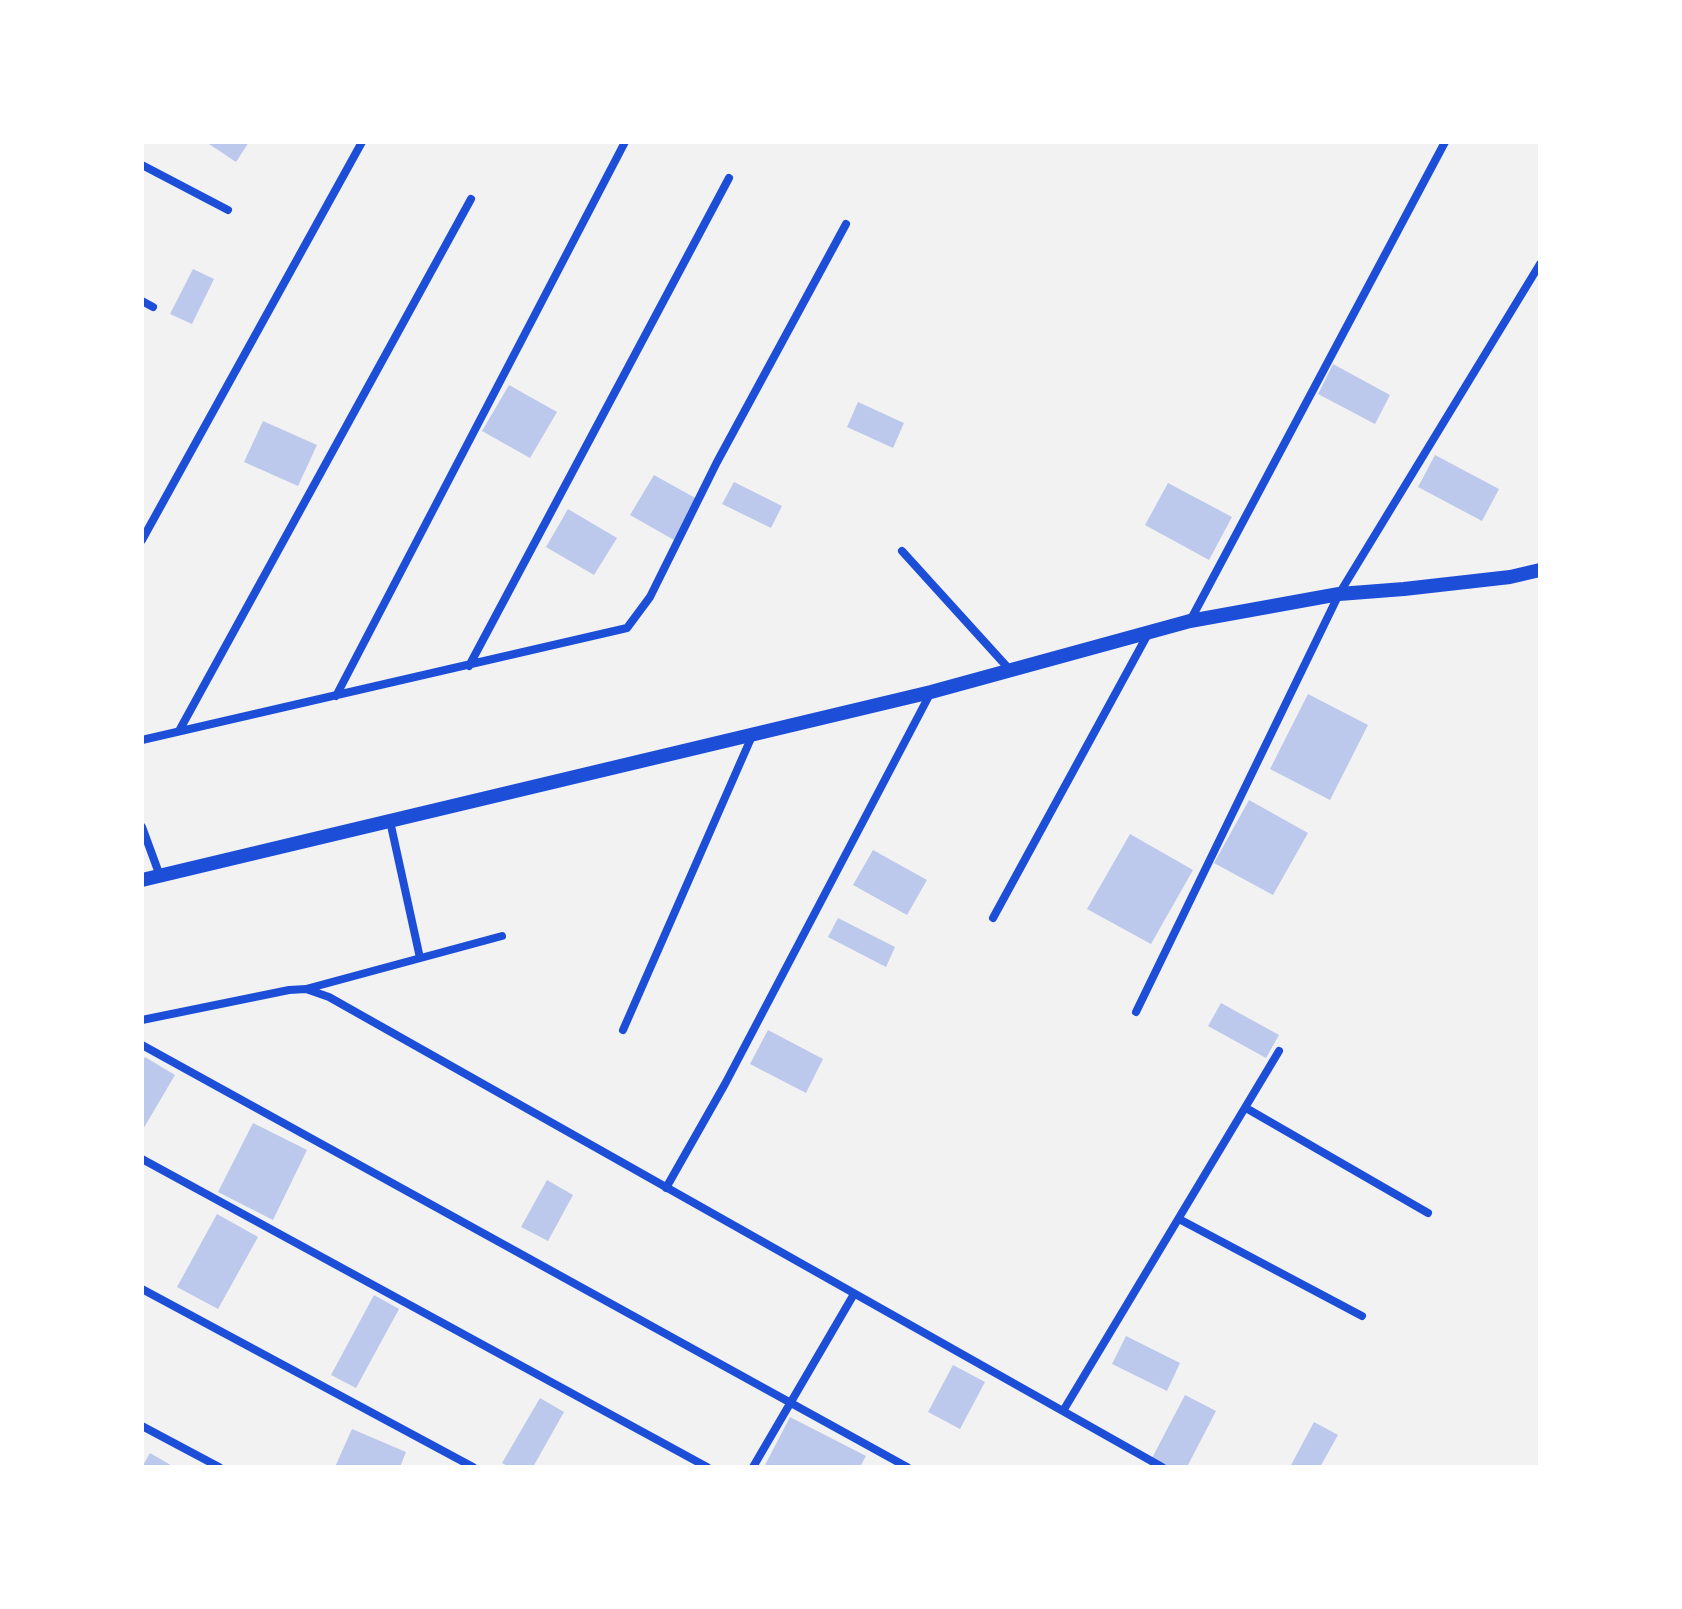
<!DOCTYPE html>
<html>
<head>
<meta charset="utf-8">
<style>
  body { margin:0 }
  #map { position:relative; width:1682px; height:1609px; overflow:hidden; background:#f2f2f2; font-family:"Asap Condensed",sans-serif }
  canvas { display:block }
  .frame { position:absolute; inset:0; border:144px solid #fff; pointer-events:none }
</style>
</head>
<body>
<div id="map">
<canvas width="1682" height="1609"></canvas>
<div class="frame"></div>
</div>
<script>
const ctx = document.querySelector('canvas').getContext('2d');
ctx.lineJoin = 'round';
function fill(path, color) {
  ctx.fillStyle = color;
  ctx.fill(path, 'evenodd');
}
function strokePath(path, color, width, dash) {
  ctx.strokeStyle = color;
  ctx.lineWidth = width;
  ctx.lineCap = dash ? 'butt' : 'round';
  ctx.setLineDash(dash || []);
  ctx.stroke(path);
}
fill(new Path2D(`
  M206,142H249L236,162Z
  M193,269L214,279L192,324L170,314Z
  M1333,364L1390,395L1375,424L1318,394Z
  M509,385L557,412L530,458L482,431Z
  M858,402L904,423L893,448L847,427Z
  M263,421L317,445L298,486L244,462Z
  M1435,455L1499,489L1482,521L1418,487Z
  M654,475L697,499L674,540L630,515Z
  M734,482L782,506L771,528L722,504Z
  M1168,483L1232,517L1209,560L1145,525Z
  M568,509L617,538L594,575L546,547Z
  M1308,694L1368,725L1330,800L1270,769Z
  M1249,800L1308,833L1273,895L1214,863Z
  M1130,834L1193,870L1151,944L1087,909Z
  M873,850L927,880L907,915L853,885Z
  M838,918L895,947L886,967L828,937Z
  M1221,1003L1279,1035L1266,1058L1208,1026Z
  M768,1030L823,1059L806,1093L750,1064Z
  M145,1057L175,1075L142,1131V1062Z
  M253,1123L307,1150L273,1220L218,1192Z
  M547,1180L573,1195L548,1241L521,1227Z
  M217,1214L258,1237L218,1309L177,1287Z
  M374,1295L399,1309L356,1388L331,1375Z
  M1126,1336L1180,1363L1167,1391L1112,1364Z
  M953,1365L985,1382L960,1429L928,1412Z
  M1185,1395L1216,1411L1187,1467H1169L1152,1458Z
  M540,1398L564,1412L533,1467H510L502,1463Z
  M790,1417L866,1456L860,1467H764Z
  M1314,1422L1338,1435L1320,1467H1290Z
  M352,1429L406,1452L400,1467H335Z
  M150,1453L174,1467H142Z`), '#bdc9ec');
strokePath(new Path2D(`
  M142,165L228,210
  M142,301L153,307
  M142,540L362,142
  M902,551L1010,670
  M1190,621L1445,142
  M469,666L729,178
  M336,696L625,142
  M179,731L471,199
  M142,740L627,628L650,597L717,462L846,224
  M390,821L420,958
  M142,827L160,876
  M993,918L1149,632
  M306,989L502,936
  M1136,1012L1339,594L1540,264
  M142,1020L289,990L306,989L329,997L1162,1467
  M623,1030L752,736
  M142,1045L907,1467
  M1246,1108L1428,1213
  M142,1159L707,1467
  M666,1188L725,1084L931,692
  M1179,1219L1362,1316
  M142,1289L473,1467
  M1063,1411L1279,1051
  M142,1426L219,1467
  M753,1467L854,1294`), '#1d4ed8', 8);
strokePath(new Path2D(`
  M142,880L931,692L1190,621L1339,594L1404,589L1510,577L1540,570`), '#1d4ed8', 14);
</script>
</body>
</html>
